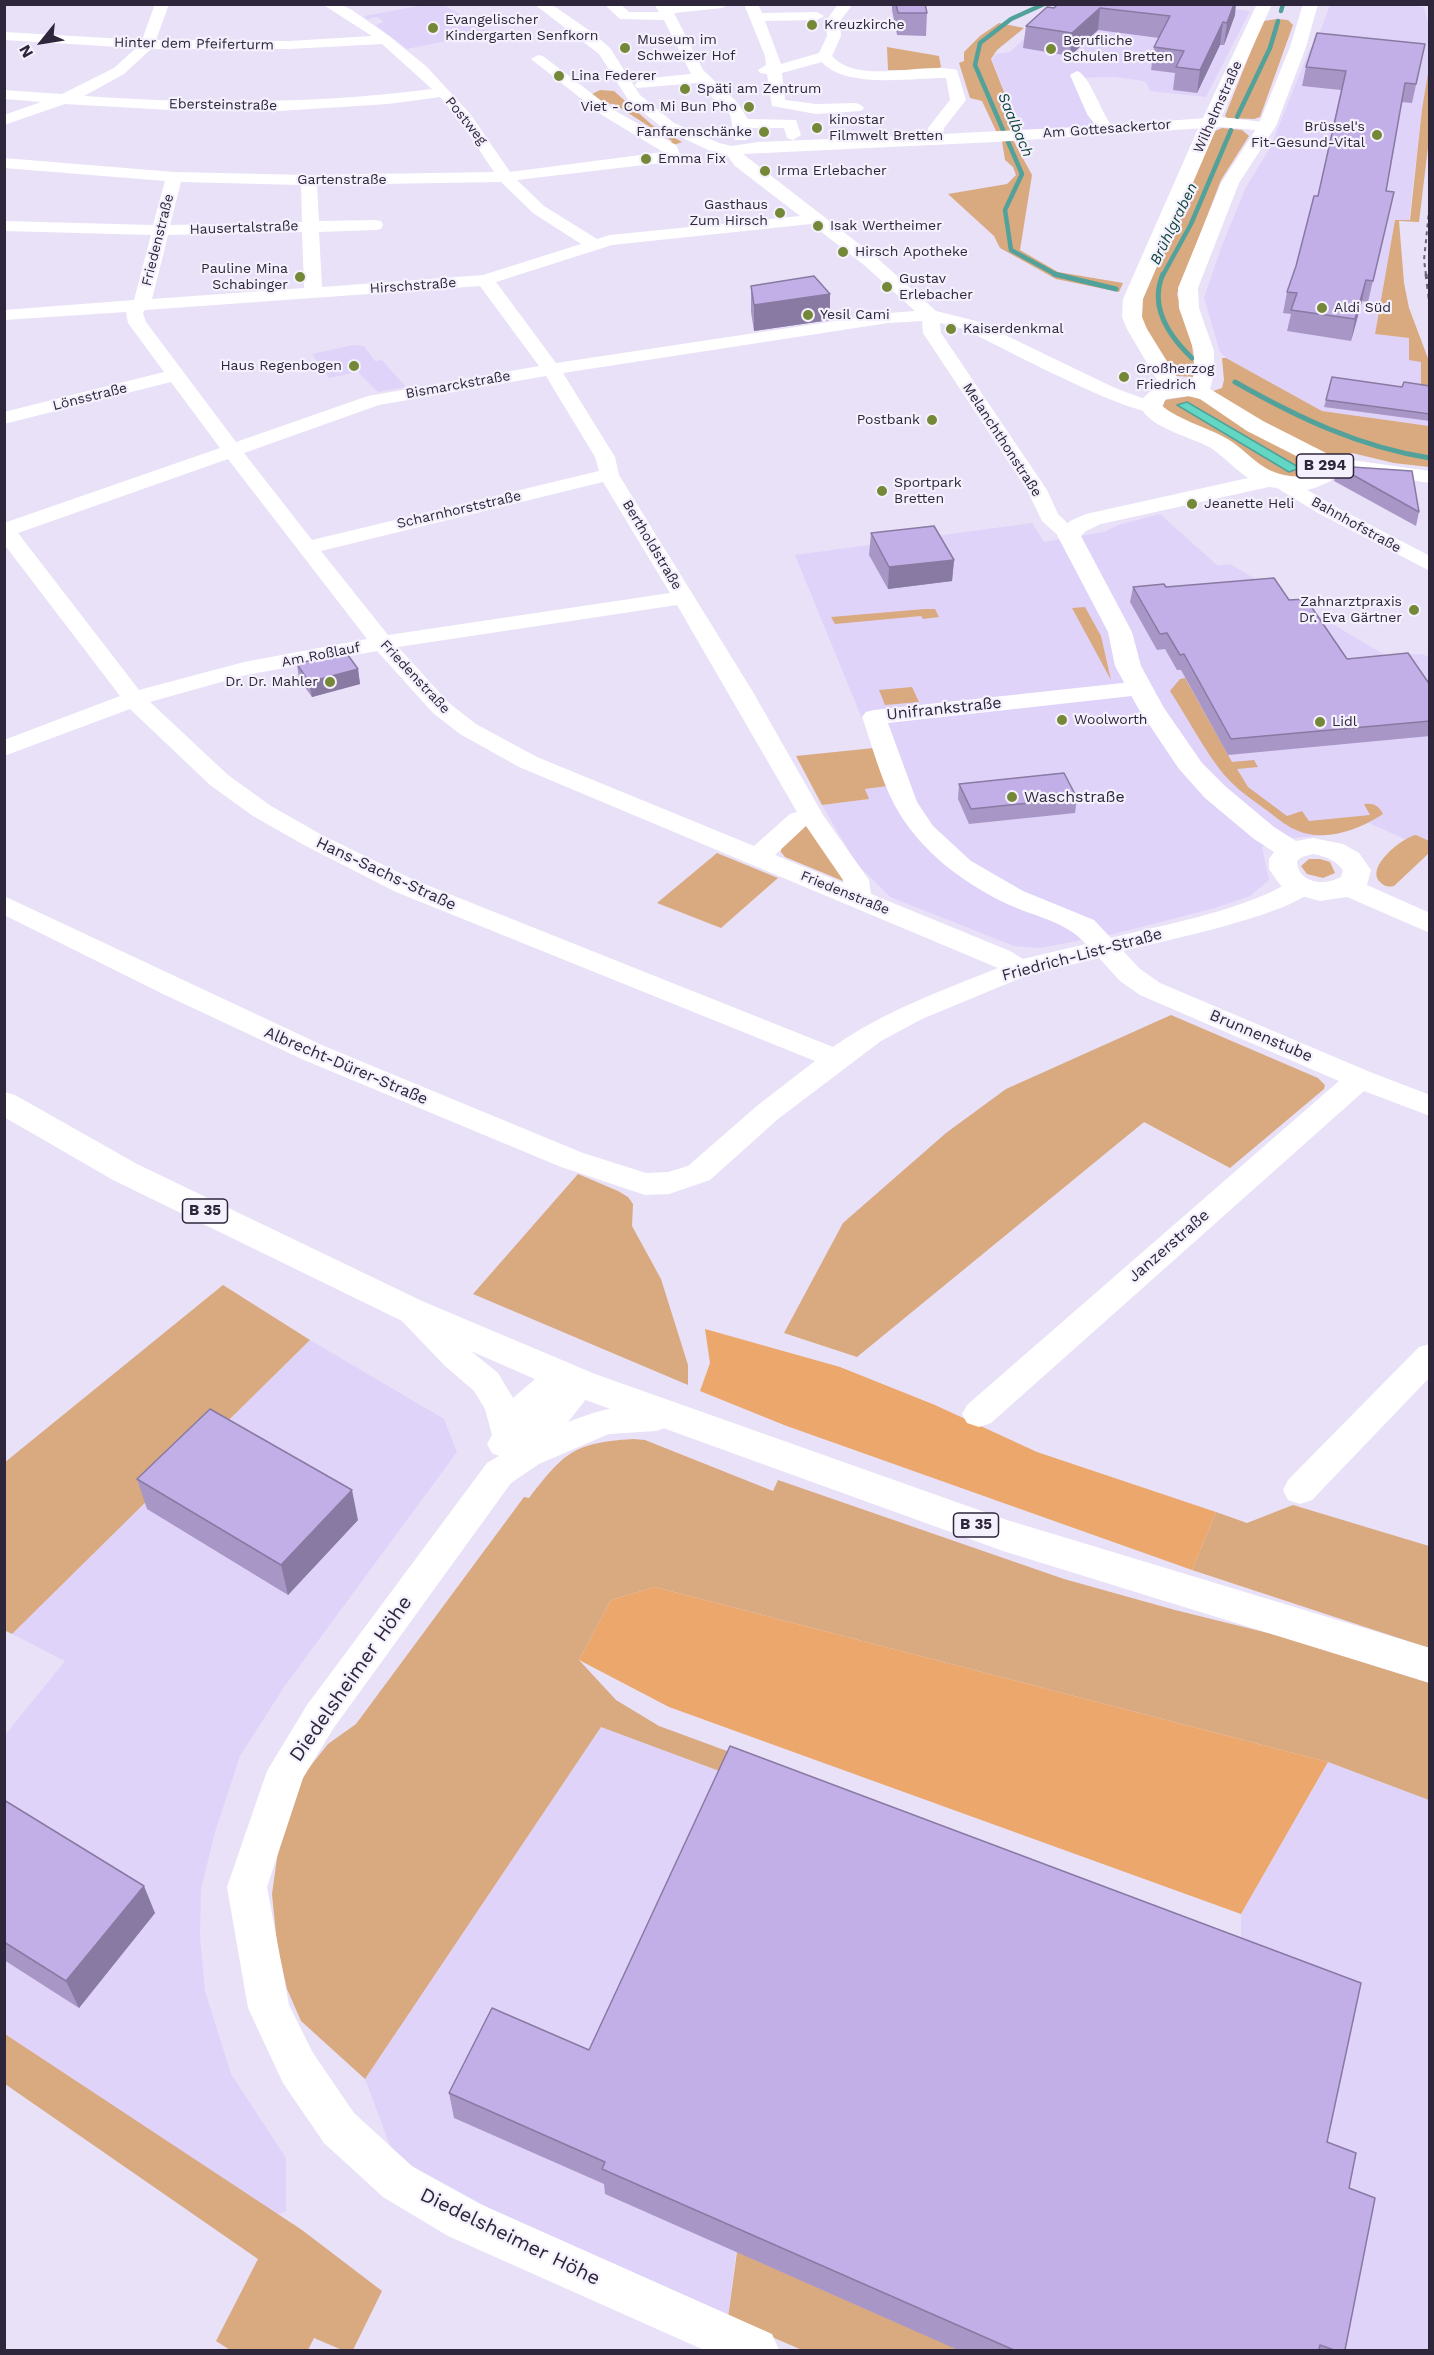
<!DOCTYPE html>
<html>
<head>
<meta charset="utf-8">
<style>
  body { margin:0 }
  #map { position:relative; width:1434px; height:2355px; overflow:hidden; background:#e9e1f8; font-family:"Work Sans",sans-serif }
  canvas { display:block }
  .frame { position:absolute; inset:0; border:6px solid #2e263b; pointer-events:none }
  .north { position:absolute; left:12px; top:12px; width:60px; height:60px; -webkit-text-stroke:4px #f4f0fc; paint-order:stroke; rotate:240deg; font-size:16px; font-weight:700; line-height:24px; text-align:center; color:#2e263b }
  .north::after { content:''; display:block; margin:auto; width:21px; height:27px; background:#2e263b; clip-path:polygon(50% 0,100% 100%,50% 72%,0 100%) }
</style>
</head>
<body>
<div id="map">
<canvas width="1434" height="2355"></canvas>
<div class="frame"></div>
<div class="north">N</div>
</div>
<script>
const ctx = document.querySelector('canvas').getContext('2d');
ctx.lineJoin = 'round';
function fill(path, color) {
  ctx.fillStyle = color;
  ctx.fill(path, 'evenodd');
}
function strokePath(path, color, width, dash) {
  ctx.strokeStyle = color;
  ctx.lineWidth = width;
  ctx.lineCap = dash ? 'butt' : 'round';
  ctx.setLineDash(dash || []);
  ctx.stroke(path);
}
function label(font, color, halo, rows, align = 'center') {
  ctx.font = font + ' "Work Sans",sans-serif';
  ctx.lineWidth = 4.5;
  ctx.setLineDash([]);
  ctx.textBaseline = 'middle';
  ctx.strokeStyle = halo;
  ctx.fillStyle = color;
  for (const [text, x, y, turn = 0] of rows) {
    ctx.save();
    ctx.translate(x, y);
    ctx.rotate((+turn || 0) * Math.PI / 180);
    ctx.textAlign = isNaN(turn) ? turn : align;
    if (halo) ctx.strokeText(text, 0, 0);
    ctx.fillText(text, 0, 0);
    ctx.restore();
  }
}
fill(new Path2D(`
  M1183,4L1250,11L1206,97L1150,91L1146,82L1138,80L1114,77L1072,78L1097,127L1019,131L992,59L996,54L1010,52L1034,29Z
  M1396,4L1424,7L1429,26V67L1422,109L1409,220H1395L1375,334L1409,338L1421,362V387L1429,389V426L1322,411L1226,358L1220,352L1204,298L1221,248L1246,187L1270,148L1310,48L1316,43L1330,5Z
  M424,5H444L491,32L407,49L376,25L384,22L377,17L367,19L364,16Z
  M353,345L364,346L375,361L382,360L406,387L378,392L358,372L329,378L312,354Z
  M1160,514L1218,566L1230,564L1385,655L1422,654L1429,657V843L1424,848L1369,823L1337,834L1293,838L1262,847L1269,880L1250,896L1215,908L1114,934L1040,948L1014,946L890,897L856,863L822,805L868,799L865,789L887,786L874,748L795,555L1032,523L1044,542L1104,532L1118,525Z
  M310,1340L444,1419L457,1452L284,1687L240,1756L215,1832L201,1889L200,1936L205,1991L231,2074L286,2158V2211L277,2215L5,2034V1735L65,1661L12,1634Z
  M601,1727L730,1775L1241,1940V1914L1328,1762L1429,1800V2350H958L736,2252L728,2318L491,2209L394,2156L365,2079Z`), '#e0d3f9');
fill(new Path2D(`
  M1277,19L1288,20L1293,25L1260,117L1254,119L1227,118L1225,116L1262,23L1264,21Z
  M999,23L1024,28L997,50L991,59L1020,132L997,133L982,101L970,98L959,63L964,61V52L980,36Z
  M887,47L939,56L941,67L934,70H888Z
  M1429,67V139L1419,222L1399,221L1404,283L1409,308L1429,361V389L1421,387V362L1409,360V338L1375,334L1395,220H1410L1422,109Z
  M600,90L614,91L652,125L682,142L674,145L670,143L672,141L614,104L600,103L592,94Z
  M1222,128L1242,130L1249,136L1221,180L1177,294L1192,344L1195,377L1176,376L1143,330L1139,304L1215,131Z
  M1013,140L1032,175L1020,250L1058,272L1123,283L1119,292L1056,279L1000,248L994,236L948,194L1007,184L1016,175L1013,167L1005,160L1002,141Z
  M1222,358H1226L1322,411L1429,426V467L1394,463L1352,453L1343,461L1333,459L1280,434L1213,391L1222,388L1224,380Z
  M1190,396L1203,399L1309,462L1312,469L1299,477L1278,476L1165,410L1163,406L1165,400Z
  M1085,607L1101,636L1111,680L1072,608Z
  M925,609H935L939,617L923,619L921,616L835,624L831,617Z
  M1185,678L1232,762L1254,760L1258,767L1237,769L1248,787L1287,816L1302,811L1309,821L1370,815L1364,804C1374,803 1378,805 1383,814C1358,830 1325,843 1296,830C1284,825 1275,816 1265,809C1254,801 1242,793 1232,783C1210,762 1188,718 1170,691L1180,679Z
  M912,687L919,702L885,705L879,690Z
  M874,748L888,786L865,789L869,799L822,805L796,756Z
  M809,825L845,878L843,881L785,857L781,852V848L801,826Z
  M1416,835L1429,841V853L1394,886C1388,887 1385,887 1380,882C1365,867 1403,837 1416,835Z
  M717,853L778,878L721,928L657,903Z
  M1309,859H1320L1330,862L1335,873L1323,878L1307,874L1301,866Z
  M1171,1015L1318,1078L1325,1085L1324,1089L1230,1168L1144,1122L857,1357L784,1333L843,1223L946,1133L1006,1089Z
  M578,1174L618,1191L628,1197L633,1204L632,1226L661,1279L688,1365V1385L473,1294Z
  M223,1285L310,1340L12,1634L4,1630V1463Z
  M633,1439L645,1440L773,1491L778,1480L1064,1579L1175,1610L1280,1636L1429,1683V1800L1328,1762L655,1587L611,1600L579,1660L616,1700L659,1726L1241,1940L730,1775L601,1727L365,2079L301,2021L287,1989L277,1944L272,1894L279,1844L304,1774L328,1744L356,1724L524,1497L529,1498C565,1452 573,1443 633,1439Z
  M1293,1505L1429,1546V1648L1192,1570L1216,1512L1247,1523Z
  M5,2034L302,2230L382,2291L353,2350H342L314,2338L308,2350H230L216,2341L258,2259L5,2084Z
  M737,2252L959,2350H802L728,2318Z`), '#d9a97f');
fill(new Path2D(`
  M705,1329L840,1367L935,1405L1037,1452L1216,1512L1192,1570L784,1425L700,1391L710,1363Z
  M655,1587L1328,1762L1241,1914L669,1707L579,1660L611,1600Z`), '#eba76c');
const water = new Path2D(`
  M1187,402L1300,468L1289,472L1177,405Z`);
fill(water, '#61d7c4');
strokePath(water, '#52a29b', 1.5);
strokePath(new Path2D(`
  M1044,4L1011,19L980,43L975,65L1022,174L1005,210L1011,250L1057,275
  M1281,11L1283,4
  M1237,117L1270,48L1278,21
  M1163,275L1191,224L1231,130`), '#52a29b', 4.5);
strokePath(new Path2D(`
  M1054,274L1116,289
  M1163,274C1149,306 1169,336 1192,358
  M1235,382C1297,417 1359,447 1430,458`), '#52a29b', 5);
fill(new Path2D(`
  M155,4H169L156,40L289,41L372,36L322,4H340L352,10L389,36L427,67L471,115L510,172L663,152L602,115L531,59L538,55L543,56L612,109L676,145L680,154L678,157L661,163L517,180L544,206L597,239L610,235L800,216L735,166L727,155L708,150L664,129L629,101L599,54L534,4H551L593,33L610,48L640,95L674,123L719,143L732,146L758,142L928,135V128L950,100L946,78C912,78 845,89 822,62L782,73L785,100L816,104L856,103L861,105L864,108L861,111L816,114L772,106L767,74L760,73L758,70L766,65L765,56L744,4H758L762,13L817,12L824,16L817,20L765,21L781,64L819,53L827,36L826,21L838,4H853L840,21L841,36L832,56C859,86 922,61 957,70L966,100L944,128L943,134L1096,126L1087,114L1070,75L1077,71C1088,73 1102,113 1111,125L1220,117L1272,123L1275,126L1267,131L1220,127L995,142L743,154L876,257L936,311L976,321L1115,388L1158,404L1161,408L1158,412C1133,418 995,344 964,329L940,323L941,333L1047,490L1058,514L1080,535L1076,539L1069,541L1062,539L1042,521L1027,490L923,333L922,321L888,323L563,373L615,457L619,475L753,692L823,815L869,880L871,894L1010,951L1023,959L1086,944C1066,921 1032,916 1005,903C960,881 918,849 894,804C880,777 872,745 862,717L866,712L874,710L1141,681L1149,683L1153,688L1149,693L1141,695L888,723L917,802L933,826L971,861L1023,891L1094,920L1111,938C1159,926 1218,915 1264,895C1280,889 1293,877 1311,881L1315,887C1297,914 1159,942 1123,951L1140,969L1160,983L1370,1072L1430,1095V1116L1364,1091L991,1423L979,1427L967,1423L962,1414L967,1405L1339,1081L1140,995L1120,981L1099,958L1028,975L922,1019L881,1041L778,1119L710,1180L669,1194L645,1195L561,1167L304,1060L163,994L4,915V896L324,1046L583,1153L646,1173L668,1172L688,1166L758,1105L815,1061L396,892L304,845L253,816L210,785L130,709L4,756V740L120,696L4,544V523L220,448L171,382L4,424V412L164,372L128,323L126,312L4,320V310L134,300L151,235L4,231V221L153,225L165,181L4,168V158L174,172L309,175L494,172L460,121L440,97L388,104L279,111L169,110L65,104L4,125V115L41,102L4,99V90L62,94L114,68L136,48L4,40V32L142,40ZM382,44L432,89C316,104 201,104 84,96L124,74L151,49H289ZM181,182L301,185L302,222L170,225ZM501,182L533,213L581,244L483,275L322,287L319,232L375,230L381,229L383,225L381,221L375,220L319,221L317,185ZM811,224L864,265L915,311L888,313L556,363L496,282L612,245ZM302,232L304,288L152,299L168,235ZM480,286L539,366L368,396L236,442L146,322L143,313L145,310ZM546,376L595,457L599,471L312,540L244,453L379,405ZM228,459L367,639L244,662L139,690L18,533ZM603,482L670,593L388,635L321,551ZM677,605L797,812L790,814L754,846L537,757L476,724L449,703L398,647ZM377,651L433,713L460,734L519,767L998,968C941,991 884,1011 833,1047L414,880L322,835L271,806L228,775L150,702L246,675ZM806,826L843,880V883L775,855Z
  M604,4H620L629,12H659L654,4H729L722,8L674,13L703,70L736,101L748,119L796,120L801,135L793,140L787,138L784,128H750L747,140H735C731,133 734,122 729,113L697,83L637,88L635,85L640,79L691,74L664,20L620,19Z
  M1323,456L1430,471V483L1316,466L1313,462L1316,458Z
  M1284,478L1291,480L1332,505L1430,556V571L1318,513L1277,488L1274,484L1277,480Z
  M410,1298L421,1302L466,1347L498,1373L513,1398L549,1367L561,1363L573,1367L576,1373L582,1371L594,1375L598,1384L568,1422C599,1410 635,1398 668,1409L673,1418L668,1427L656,1431L609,1434L539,1464L511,1483L333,1729L303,1778L267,1887L289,2005L313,2053L354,2113L413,2167L480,2204L772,2334L779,2350H704L448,2236L383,2197L324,2143L283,2083L248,2008L227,1887L267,1771L307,1705L487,1463L499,1456L492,1453L487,1444L492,1435L485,1409L474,1391L444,1365L399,1318L394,1310L399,1302Z
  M1430,1344V1377L1312,1500L1300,1504L1288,1500L1283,1490L1288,1480L1419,1347Z`), '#fff');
fill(new Path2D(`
  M1257,4H1272L1219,122L1143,299L1142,317L1147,329L1181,384H1191L1194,374V351L1179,308L1178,288L1221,183L1258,126L1290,47L1303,4H1318L1306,47L1276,126L1239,183L1198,288L1199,308L1214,351V374L1210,389L1263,421L1326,453L1336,466L1331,481L1315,488L1302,491L1269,487L1101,524L1086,531L1081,536L1132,632L1141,666L1164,708L1202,763L1225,786L1274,827L1296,841L1313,838L1343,844L1359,853L1371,870L1367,885L1430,913V933L1347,897L1320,901L1294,894L1281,886L1269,869V859L1274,852L1254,839L1205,798L1179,769L1138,708L1115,666L1108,632L1057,535L1070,521L1086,514L1248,478C1235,469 1224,457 1211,448C1193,437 1140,426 1140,401L1153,389L1161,387L1127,329L1122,317L1123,299L1201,122ZM1188,396L1200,399L1247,431L1310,463L1314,467L1312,473C1305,478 1299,477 1290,476C1258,472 1250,451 1224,437C1203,426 1180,420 1162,406L1166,399ZM1313,854C1325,856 1335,860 1343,870L1341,877C1325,886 1298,884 1297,861L1302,857Z
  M4,1092L15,1095L137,1164L422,1301L595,1374L1007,1520L1430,1648V1683L1003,1551L569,1394L398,1319L113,1180L4,1117Z`), '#fff');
strokePath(new Path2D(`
  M1426,275L1424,260L1430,201`), '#6c6479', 2, [4, 4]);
strokePath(new Path2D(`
  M1426,274L1430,304`), '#6c6479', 3, [5, 5]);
fill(new Path2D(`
  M892,4H925L927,13L926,36L897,35L892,10Z
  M1058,4L1235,15L1224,45H1220L1197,93L1173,90L1175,73L1151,70L1154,47L1159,38L1098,30L1070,56L1023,48L1026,26L1054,8Z
  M1425,44L1412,103L1401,102L1386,191L1389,212L1368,302L1362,301L1351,341L1287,331L1291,314L1283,313L1287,292L1296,266L1318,196L1341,90L1302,86L1306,67Z
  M751,286L830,294V320L754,331L751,312Z
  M1430,386V421L1324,407L1326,400L1402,387Z
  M1337,466L1419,512L1416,526L1334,481Z
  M871,533L954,560L952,581L888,589L869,555Z
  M1133,587H1166L1289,600L1347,659L1430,685V736L1228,755L1181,670H1177L1165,649L1157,650L1130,602Z
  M297,664L358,669L360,684L312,697L299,679Z
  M959,784L1077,798L1075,813L969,824L958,799Z
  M137,1479L358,1520L288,1595L147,1509Z
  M4,1800L155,1913L79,2008L4,1960Z
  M589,2050L1327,2142L1349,2188L1345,2350H958L605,2194L604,2184L454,2118L449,2093Z`), '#a896c7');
fill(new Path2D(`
  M1234,4H1236L1235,15L1224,45L1227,23Z
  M1100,8L1098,30L1070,56L1072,33Z
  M1223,22L1220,45L1197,93L1200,70Z
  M1366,280L1362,301L1351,341L1355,319Z
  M830,294V320L754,331V305Z
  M954,560L952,581L888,589L889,567Z
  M358,669L360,684L312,697L309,682Z
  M352,1490L358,1520L288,1595L281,1565Z
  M144,1886L155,1913L79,2008L66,1981Z`), '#887aa2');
const building = new Path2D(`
  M896,4H925L927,13H898Z
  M1058,4H1234L1227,23L1223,22L1200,70L1176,67L1184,51L1154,47L1170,16L1100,8L1072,33L1026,26L1047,7L1054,8Z
  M1317,33L1425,44L1416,84L1405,83L1386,191L1394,192L1373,281L1366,280L1355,319L1291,310L1297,293L1287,292L1296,266L1314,196H1318L1346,71L1306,67Z
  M814,276L830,294L754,305L751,286Z
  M1332,377L1402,387L1404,382L1430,386V414L1326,400Z
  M1337,466L1412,471L1419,512Z
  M934,526L954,560L889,567L871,533Z
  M1274,578L1289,600L1306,599L1347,659L1408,653L1430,685V721L1231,739L1184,654L1180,655L1167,633L1160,634L1133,587L1164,584L1166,587Z
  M345,651L358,669L309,682L297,664Z
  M1064,773L1077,798L971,809L959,784Z
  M210,1409L352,1490L281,1565L137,1479Z
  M730,1746L1361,1983L1327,2142L1356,2153L1349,2188L1375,2198L1345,2350H1334L1320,2345L1319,2350H1014L602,2169L605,2162L449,2093L492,2008L589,2050Z
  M4,1800L144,1886L66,1981L4,1942Z`);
fill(building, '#c3afe7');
strokePath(building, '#887aa2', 1.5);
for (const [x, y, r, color] of [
  [812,25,6,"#748838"],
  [433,28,6,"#748838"],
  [625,48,6,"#748838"],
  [1051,49,6,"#748838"],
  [559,76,6,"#748838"],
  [685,89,6,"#748838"],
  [749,107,6,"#748838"],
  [817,128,6,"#748838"],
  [764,132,6,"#748838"],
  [1377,135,6,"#748838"],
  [646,159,6,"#748838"],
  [765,171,6,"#748838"],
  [780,213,6,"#748838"],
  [818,226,6,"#748838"],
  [843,252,6,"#748838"],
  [300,277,6,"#748838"],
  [887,287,6,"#748838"],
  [1322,308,6,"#748838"],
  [808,315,6,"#748838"],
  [951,329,6,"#748838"],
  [354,366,6,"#748838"],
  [1124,377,6,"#748838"],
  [932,420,6,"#748838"],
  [882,491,6,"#748838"],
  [1192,504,6,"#748838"],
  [1414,610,6,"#748838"],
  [330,682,6,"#748838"],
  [1062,720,6,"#748838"],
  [1320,722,6,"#748838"],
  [1012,797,6,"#748838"]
]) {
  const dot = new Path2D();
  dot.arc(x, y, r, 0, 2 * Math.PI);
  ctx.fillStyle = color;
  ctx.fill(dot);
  strokePath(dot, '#f4f0fc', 2);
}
label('14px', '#2e263b', '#f4f0fc', [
  ["Evangelischer",445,20],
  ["Kindergarten Senfkorn",445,36],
  ["Kreuzkirche",824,25],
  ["Museum im",637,40],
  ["Schweizer Hof",637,56],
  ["Berufliche",1063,41],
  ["Schulen Bretten",1063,57],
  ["Lina Federer",571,76],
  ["Späti am Zentrum",697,89],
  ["Viet - Com Mi Bun Pho",737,107,"right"],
  ["kinostar",829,120],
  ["Filmwelt Bretten",829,136],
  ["Brüssel's",1365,127,"right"],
  ["Fit-Gesund-Vital",1365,143,"right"],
  ["Fanfarenschänke",752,132,"right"],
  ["Emma Fix",658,159],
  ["Irma Erlebacher",777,171],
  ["Gasthaus",768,205,"right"],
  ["Zum Hirsch",768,221,"right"],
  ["Isak Wertheimer",830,226],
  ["Hirsch Apotheke",855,252],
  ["Pauline Mina",288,269,"right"],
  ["Schabinger",288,285,"right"],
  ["Gustav",899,279],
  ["Erlebacher",899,295],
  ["Aldi Süd",1334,308],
  ["Yesil Cami",820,315],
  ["Kaiserdenkmal",963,329],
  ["Haus Regenbogen",342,366,"right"],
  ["Großherzog",1136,369],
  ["Friedrich",1136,385],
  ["Postbank",920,420,"right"],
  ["Sportpark",894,483],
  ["Bretten",894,499],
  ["Jeanette Heli",1204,504],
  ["Zahnarztpraxis",1402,602,"right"],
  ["Dr. Eva Gärtner",1402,618,"right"],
  ["Dr. Dr. Mahler",318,682,"right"],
  ["Woolworth",1074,720],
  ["Lidl",1332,722]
], 'left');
label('14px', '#2e263b', '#f4f0fc', [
  ["Hinter dem Pfeiferturm",194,44,1],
  ["Ebersteinstraße",223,105,1],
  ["Wilhelmstraße",1218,107,-66],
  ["Postweg",466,121,51],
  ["Am Gottesackertor",1107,129,-4],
  ["Gartenstraße",342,180],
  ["Hausertalstraße",244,228,-2],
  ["Friedenstraße",158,240,-76],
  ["Hirschstraße",413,286,-4],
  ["Bismarckstraße",458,385,-10],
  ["Lönsstraße",90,397,-14],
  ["Melanchthonstraße",1002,440,57],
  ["Scharnhorststraße",459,510,-13],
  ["Bahnhofstraße",1356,525,29],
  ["Bertholdstraße",652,545,59],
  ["Am Roßlauf",321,655,-11],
  ["Friedenstraße",415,677,47],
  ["Friedenstraße",845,893,22]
]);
label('italic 15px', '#0e443c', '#f4f0fc', [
  ["Saalbach",1015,125,67],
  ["Brühlgraben",1174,224,-64]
]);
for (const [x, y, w] of [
  [1325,466,57],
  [205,1211,45],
  [976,1525,45]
]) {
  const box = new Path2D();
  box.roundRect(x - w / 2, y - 12, w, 24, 4.5);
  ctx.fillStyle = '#f4f0fc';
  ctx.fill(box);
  strokePath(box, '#2e263b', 1.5);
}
label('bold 15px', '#2e263b', null, [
  ["B 294",1325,466],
  ["B 35",205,1211],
  ["B 35",976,1525]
]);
label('16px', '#2e263b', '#f4f0fc', [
  ["Unifrankstraße",944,709,-6],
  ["Hans-Sachs-Straße",386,874,25],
  ["Friedrich-List-Straße",1082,955,-15],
  ["Brunnenstube",1261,1036,23],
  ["Albrecht-Dürer-Straße",346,1066,23],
  ["Janzerstraße",1169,1246,-41]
]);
label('16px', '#2e263b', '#f4f0fc', [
  ["Waschstraße",1024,797]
], 'left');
label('20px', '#2e263b', '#f4f0fc', [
  ["Diedelsheimer Höhe",351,1679,-55],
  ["Diedelsheimer Höhe",510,2237,26]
]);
</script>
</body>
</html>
